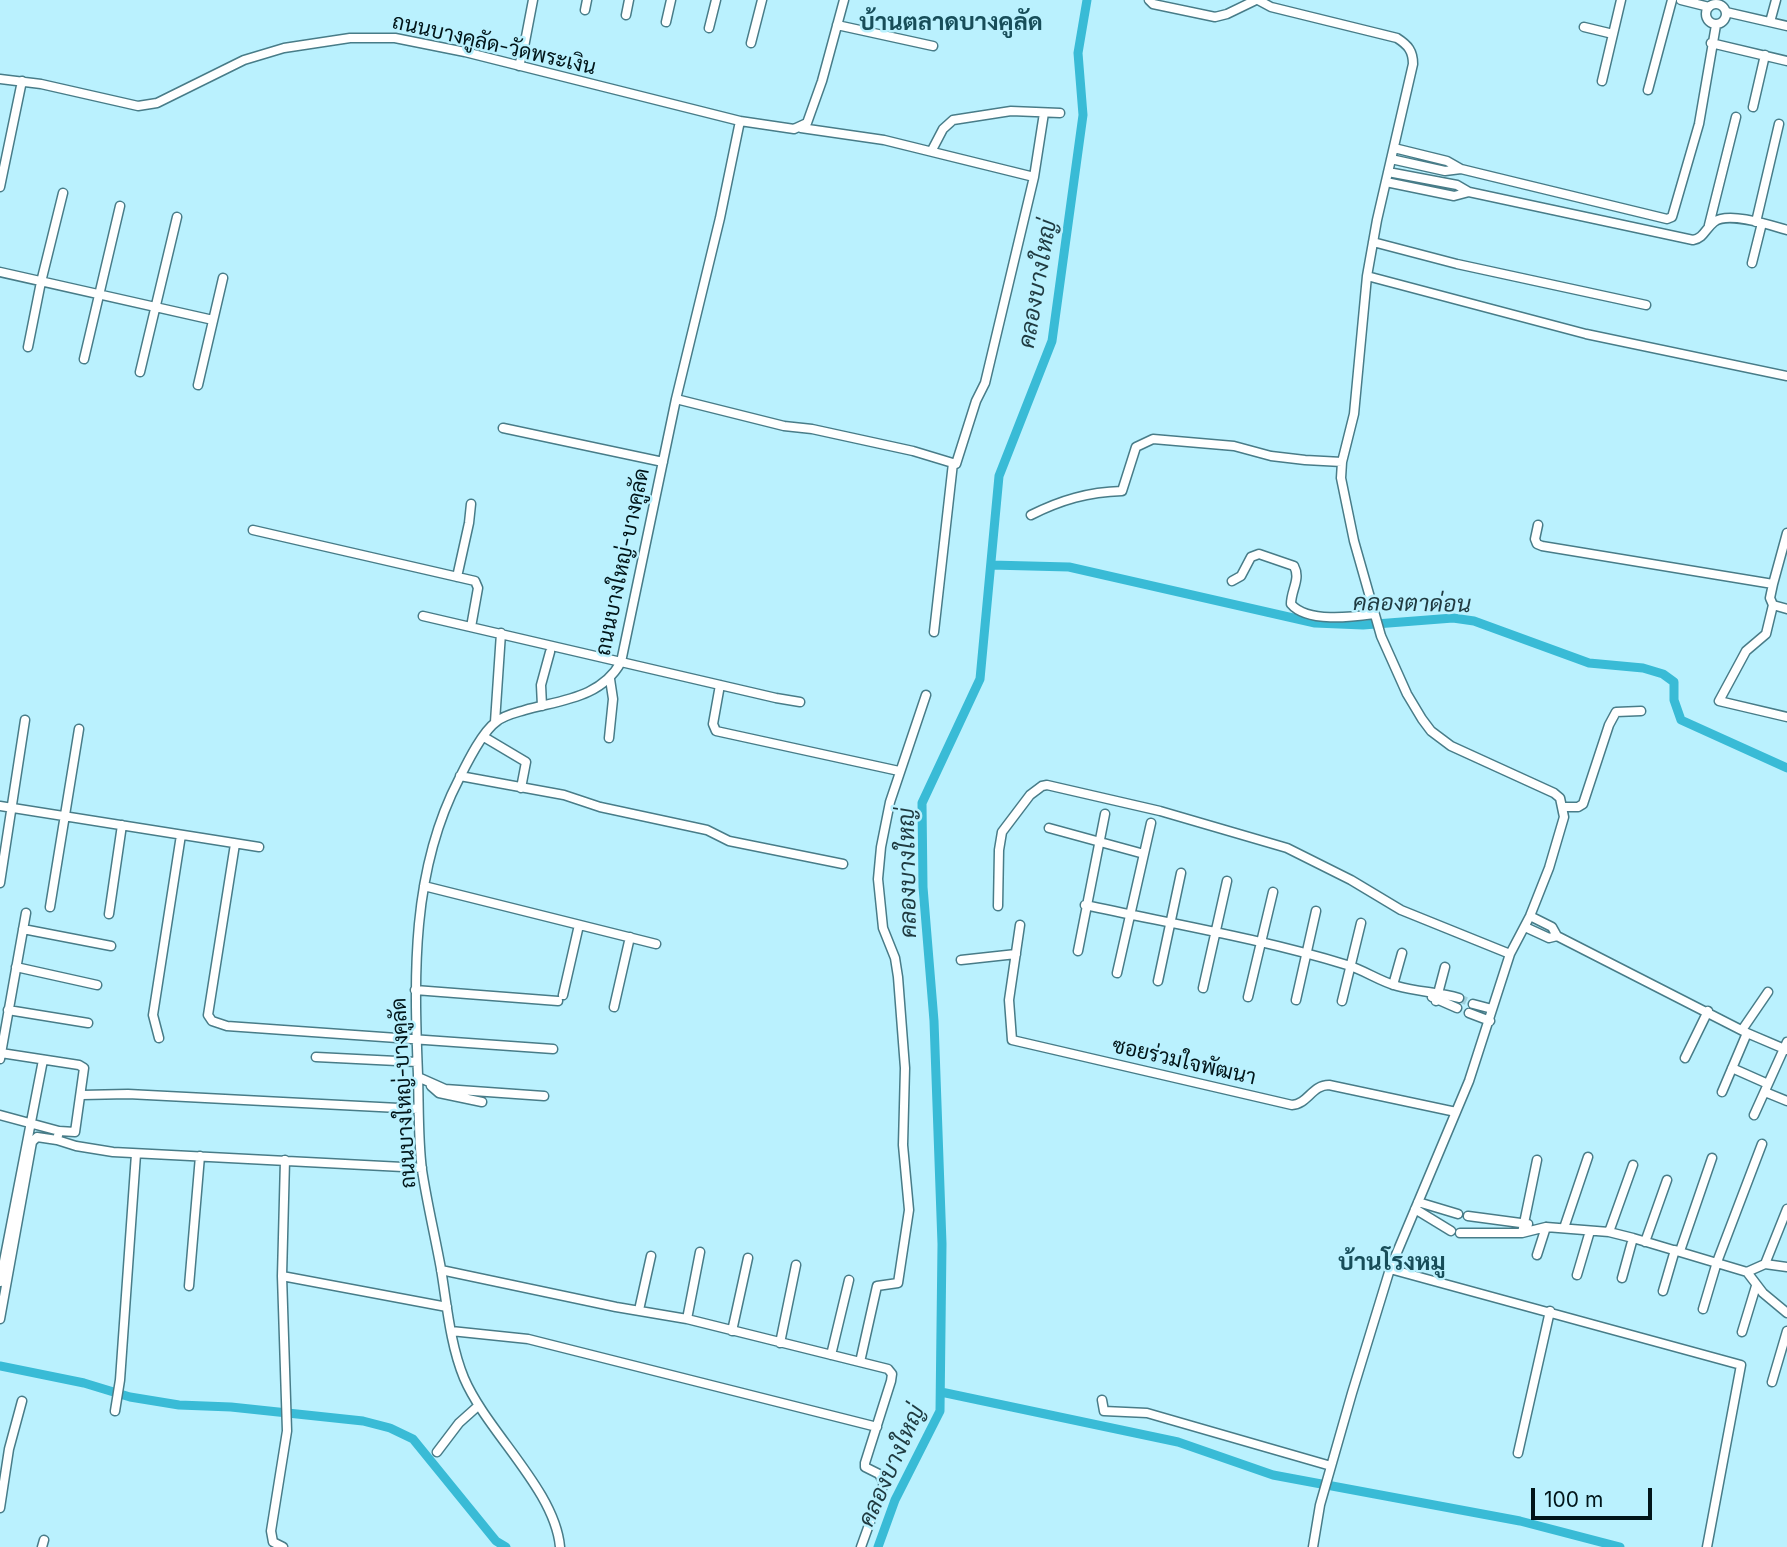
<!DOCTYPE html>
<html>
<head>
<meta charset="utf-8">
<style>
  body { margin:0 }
  #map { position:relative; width:1787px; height:1547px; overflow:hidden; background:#baf1fe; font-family:Inter,sans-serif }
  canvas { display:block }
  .scale { position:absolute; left:1531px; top:1488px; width:121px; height:32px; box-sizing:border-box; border:4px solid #011519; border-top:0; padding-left:9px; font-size:21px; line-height:24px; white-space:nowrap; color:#011519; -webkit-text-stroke:5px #baf1fe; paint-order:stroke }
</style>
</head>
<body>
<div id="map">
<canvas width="1787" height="1547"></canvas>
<div class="scale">100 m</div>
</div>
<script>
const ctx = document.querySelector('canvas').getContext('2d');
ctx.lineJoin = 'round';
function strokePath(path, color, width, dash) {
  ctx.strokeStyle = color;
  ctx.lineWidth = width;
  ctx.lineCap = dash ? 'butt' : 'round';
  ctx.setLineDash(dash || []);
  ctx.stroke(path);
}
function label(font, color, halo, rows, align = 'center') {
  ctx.font = font + ' Inter,Sarabun,sans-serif';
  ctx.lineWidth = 5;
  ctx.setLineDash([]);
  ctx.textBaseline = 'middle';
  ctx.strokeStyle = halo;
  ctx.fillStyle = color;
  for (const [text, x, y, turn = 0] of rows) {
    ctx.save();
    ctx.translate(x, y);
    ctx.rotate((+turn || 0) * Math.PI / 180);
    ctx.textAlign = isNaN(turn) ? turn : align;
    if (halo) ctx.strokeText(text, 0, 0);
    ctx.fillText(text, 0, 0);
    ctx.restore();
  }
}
strokePath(new Path2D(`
  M991,565L1069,567L1315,623L1363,625L1453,618L1474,621L1589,663L1643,668L1663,674L1674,682V700L1681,720L1787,768
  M0,1366L84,1383L130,1397L179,1405L231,1407L363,1421L390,1428L413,1439L496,1541L506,1547
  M941,1392L1178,1442L1273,1475L1520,1521L1620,1547
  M878,1547L895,1500L940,1411L942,1244L934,1021L923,887L922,803L980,679L999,476L1052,341L1083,115L1078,53L1087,0`), '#39bbd6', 9);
strokePath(new Path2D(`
  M1459,998L1473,1004`), '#9ed0dc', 8, [8, 4]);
const minor = new Path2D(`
  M1149,0L1153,4L1215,17L1227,14L1256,0
  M1258,0L1271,7L1397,38C1408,45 1413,51 1413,64L1377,220L1367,276L1354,414L1342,462L1341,478L1354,541L1381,636L1407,694L1422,719L1431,731L1451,746L1554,793L1560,798L1564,817L1549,868L1530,916L1510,954L1469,1081L1390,1269L1352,1393L1320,1505L1313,1547
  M1681,0L1709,7
  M1706 14a10 10 0 1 1 20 0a10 10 0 1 1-20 0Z
  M585,10L587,0
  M1726,12L1787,26
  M626,15L629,0
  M666,22L671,0
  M1770,22L1776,0
  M837,25L933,46
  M1584,27L1613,34
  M709,28L716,0
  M751,43L762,0
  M1711,43L1787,61
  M524,47L533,0
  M519,66L522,55
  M0,79L41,84L138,106L157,103L244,60L284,48L350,38H395L465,52L740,121
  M1602,81L1621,0
  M1648,90L1672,0
  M1753,107L1765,55
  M801,128L884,140L1034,177L1044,113
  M932,150L943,129L953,120L1011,111L1060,113
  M1391,159L1445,171L1461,169L1447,161L1394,148
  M1461,169L1667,219L1672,217L1699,124L1716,25
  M1386,182L1454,196L1469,192L1457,185L1388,172
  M0,187L22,81
  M1469,192L1693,240C1704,238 1705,229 1714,222C1728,211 1770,225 1787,230
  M1756,222L1779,124
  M1709,225L1736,117
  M1373,242L1457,264L1646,305
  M1752,263L1762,223
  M0,272L213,320
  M1367,276L1586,334L1787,376
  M28,347L41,282L63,193
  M84,359L120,206
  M140,372L177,217
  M198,385L223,278
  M676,399L784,426L812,429L913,451L956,464L976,401L985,383L1034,177
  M503,428L663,462
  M1031,515C1061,500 1088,492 1122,491L1136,447L1153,439L1234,446L1271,456L1305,460L1342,462
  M1538,525L1535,539L1537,544L1542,546L1773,584
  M253,530L475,581L478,588L471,627
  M1787,533L1773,584L1770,598L1773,605L1766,634L1746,651L1719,701L1787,717
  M457,577L469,523L471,504
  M1232,581L1241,576L1251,557L1259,554L1294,566C1301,579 1291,590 1291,604C1307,623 1352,617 1374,614
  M1773,605L1787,609
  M423,616L776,698L800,702
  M934,632L953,463
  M720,685L713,724L716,731L899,771
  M542,706L541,685L550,652
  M495,722L501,633
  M484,737L526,762L521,788
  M609,738L613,699L610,679
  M460,776L564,795L600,807L707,830L729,841L843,864
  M0,806L259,847
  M1563,807H1578L1583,804L1609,725L1616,712L1641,711
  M1049,828L1144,854
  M235,844L208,1015L212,1021L227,1026L553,1049
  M0,883L25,720
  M424,886L656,944
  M1085,905C1173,924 1262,939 1347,965C1364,970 1379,981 1397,986C1418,992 1438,992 1459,998
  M998,906L999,850L1002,832L1030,795L1042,786L1047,785L1160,811L1287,848L1351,880L1401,910L1510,954
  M50,907L79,729
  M109,914L122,825
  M1530,916L1552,927L1557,936
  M1020,925L1009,1000L1012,1040L1292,1105C1308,1104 1312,1085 1329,1085L1456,1112
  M1525,927L1549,938L1557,936L1747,1033L1787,1050
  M23,929L111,946
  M1078,951L1105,814
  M961,960L1016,954
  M16,967L97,985
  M1117,973L1151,823
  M1158,981L1181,873
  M1393,985L1402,953
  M1203,988L1227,881
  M415,990L558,1001
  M563,995L579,925
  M1248,997L1273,892
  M1432,997L1457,1008
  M1296,1000L1316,911
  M1342,1001L1361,923
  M1436,1001L1445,967
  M1473,1004L1492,1009
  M614,1007L630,937
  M8,1010L88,1023
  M1469,1013L1490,1021
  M1742,1030L1768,992
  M159,1038L153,1015L181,835
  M1,1053L79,1065L84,1068L75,1132L59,1131
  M316,1057L417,1062
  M1685,1058L1708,1011
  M0,1059L26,913
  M1732,1068L1768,1084
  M418,1077L445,1089L544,1096
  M431,1086L439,1093L482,1102
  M1722,1092L1747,1033
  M1765,1092L1787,1101
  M82,1095L128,1094L418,1109
  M0,1115L59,1131L57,1140L76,1146L113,1152L422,1168
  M1754,1115L1787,1042
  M1418,1202L1458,1214
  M1415,1209L1451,1231
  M1468,1216L1528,1224
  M1564,1228L1588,1157
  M1609,1232L1633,1165
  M1460,1233H1522L1546,1227L1609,1232L1633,1238L1747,1272L1763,1293L1787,1313
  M1522,1233L1537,1160
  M1645,1242L1667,1180
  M1680,1251L1712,1158
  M1537,1255L1546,1227
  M1765,1264L1787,1267
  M1390,1269L1741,1365L1707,1547
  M441,1270L616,1307L687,1319L888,1369L892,1374L891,1381L865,1463V1467L879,1474L884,1483L861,1547
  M1747,1272L1765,1264L1787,1209
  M1577,1275L1590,1231
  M282,1276L447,1307
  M1622,1278L1633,1238
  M0,1282L43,1060
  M189,1286L200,1156
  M1663,1291L1675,1250
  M1703,1309L1717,1262L1762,1144
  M639,1310L651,1256
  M0,1319L32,1142L37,1137L57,1140
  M687,1319L700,1252
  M451,1331L528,1339L877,1427
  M732,1331L748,1258
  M1742,1332L1756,1286
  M780,1343L796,1265
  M831,1355L849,1280
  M860,1362L877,1286L898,1283L909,1210L903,1145L905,1068L898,977L895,958L883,928L878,879L881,847L890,802L926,695
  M1772,1382L1787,1331
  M1102,1400L1104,1411L1147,1413L1331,1466
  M115,1411L120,1380L136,1154
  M437,1452L459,1423L478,1406
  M1518,1453L1550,1311
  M0,1508L9,1449L22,1401
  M42,1547L44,1540
  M283,1547L273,1542L271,1531L287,1431L282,1276L285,1160
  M560,1547C555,1490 487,1432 464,1378C450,1344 447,1305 441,1269C435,1236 427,1203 422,1170C418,1139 419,1106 418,1075C414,975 411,871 459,779C467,763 482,732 496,722C504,715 515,713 525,710C561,700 601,698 621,662L676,399L720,218L740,121L794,129L807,123L822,81L844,0`);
strokePath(minor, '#487c88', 11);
strokePath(minor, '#fff', 8);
label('21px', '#011519', '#baf1fe', [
  ["ถนนบางคูลัด-วัดพระเงิน",494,45,13],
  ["ถนนบางใหญ่-บางคูลัด",623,562,-78],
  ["ซอยร่วมใจพัฒนา",1184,1062,13],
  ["ถนนบางใหญ่-บางคูลัด",404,1093,-93]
]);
label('italic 23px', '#1f3a40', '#baf1fe', [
  ["คลองบางใหญ่",1038,284,-80],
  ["คลองตาด่อน",1412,604,1],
  ["คลองบางใหญ่",908,873,-91],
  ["คลองบางใหญ่",892,1466,-66]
]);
label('bold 24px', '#174d59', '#baf1fe', [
  ["บ้านตลาดบางคูลัด",951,23],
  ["บ้านโรงหมู",1392,1263]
]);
</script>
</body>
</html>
